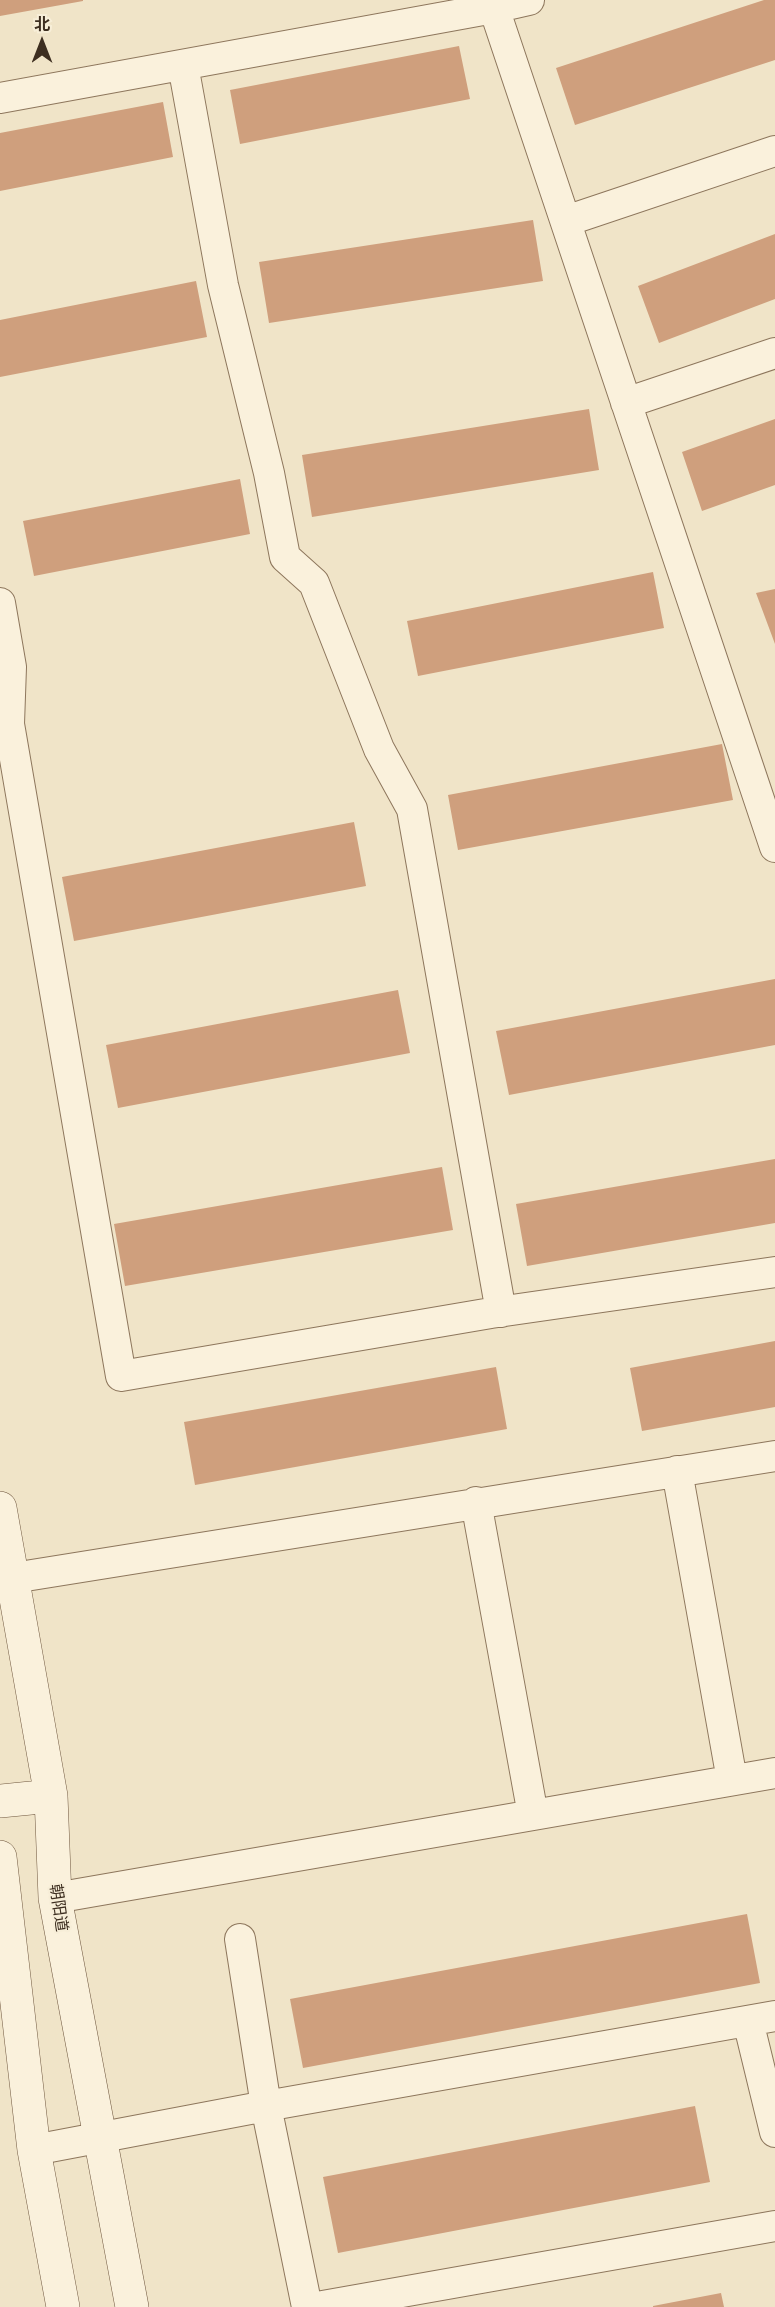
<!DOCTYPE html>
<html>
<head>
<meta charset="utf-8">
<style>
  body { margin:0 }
  #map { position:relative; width:775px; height:2307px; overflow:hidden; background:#f0e4c8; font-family:Merriweather,"Noto Sans SC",serif }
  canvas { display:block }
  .north { position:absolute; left:12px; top:12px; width:60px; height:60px; -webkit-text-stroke:4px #f7eed8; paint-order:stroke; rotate:0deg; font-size:16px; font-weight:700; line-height:24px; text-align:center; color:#3d2e20 }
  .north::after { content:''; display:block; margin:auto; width:21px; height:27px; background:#3d2e20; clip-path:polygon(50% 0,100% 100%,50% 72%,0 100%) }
</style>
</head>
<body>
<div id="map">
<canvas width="775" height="2307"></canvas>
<div class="north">北</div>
</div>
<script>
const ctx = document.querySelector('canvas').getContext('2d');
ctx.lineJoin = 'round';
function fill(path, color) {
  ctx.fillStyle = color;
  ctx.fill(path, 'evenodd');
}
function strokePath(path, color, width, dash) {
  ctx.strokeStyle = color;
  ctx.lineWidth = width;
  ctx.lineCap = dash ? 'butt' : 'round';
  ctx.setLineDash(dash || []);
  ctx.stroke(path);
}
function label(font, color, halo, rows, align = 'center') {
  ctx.font = font + ' Merriweather,"Noto Sans SC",serif';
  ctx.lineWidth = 4.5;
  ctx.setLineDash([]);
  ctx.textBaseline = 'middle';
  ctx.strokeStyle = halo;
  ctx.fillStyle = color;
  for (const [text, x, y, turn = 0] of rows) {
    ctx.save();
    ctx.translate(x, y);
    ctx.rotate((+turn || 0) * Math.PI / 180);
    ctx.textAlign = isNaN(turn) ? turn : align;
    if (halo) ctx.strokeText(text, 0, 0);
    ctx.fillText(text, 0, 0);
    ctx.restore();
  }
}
fill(new Path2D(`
  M0,0H83V1L0,16Z
  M764,0H775V60L575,125L556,68Z
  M459,46L470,99L240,144L230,90Z
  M163,102L173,157L0,191V133Z
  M533,220L543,281L269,323L259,262Z
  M775,234V299L659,343L638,286Z
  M196,281L207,337L0,377V320Z
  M589,409L599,470L312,517L302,455Z
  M775,419V485L702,511L682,452Z
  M240,479L250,534L34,576L23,521Z
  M653,572L664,628L418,676L407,621Z
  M775,589V644L756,593Z
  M722,744L733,800L458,850L448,795Z
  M354,822L366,886L74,941L62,877Z
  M775,979V1045L509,1095L496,1031Z
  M398,990L410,1053L118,1108L106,1045Z
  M775,1159V1223L527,1266L516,1204Z
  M442,1167L453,1230L125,1286L114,1224Z
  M775,1341V1407L642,1431L630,1368Z
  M496,1367L507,1429L195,1485L184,1422Z
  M747,1914L760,1983L303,2068L290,1999Z
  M695,2106L710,2182L338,2253L323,2177Z
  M721,2293L724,2307H653V2306Z`), '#cf9f7d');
const street = new Path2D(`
  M494,8L529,0
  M183,65L223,285L269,473L285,557L314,583L379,749L412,809L501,1312
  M0,98L494,8L775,847
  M566,221L775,151
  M626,403L775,353
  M0,603L11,667L9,724L121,1376L491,1313L775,1272
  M677,1471L732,1780
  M476,1502L533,1815
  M13,1578L775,1456
  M55,1898L775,1773
  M240,1939L266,2106L775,2016
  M748,2021L775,2132
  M34,2150L266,2106L307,2307
  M317,2307L775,2226`);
const secondary = new Path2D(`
  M0,1508L51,1796L55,1898L132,2307
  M0,1801L51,1796
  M0,1857L34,2150L63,2307`);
strokePath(street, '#8d765c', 32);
strokePath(secondary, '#6f573f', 34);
strokePath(street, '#faf1dc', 30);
strokePath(secondary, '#faf1dc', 33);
label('16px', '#3d2e20', '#f7eed8', [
  ["朝阳道",58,1908,82]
]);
</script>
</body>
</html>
